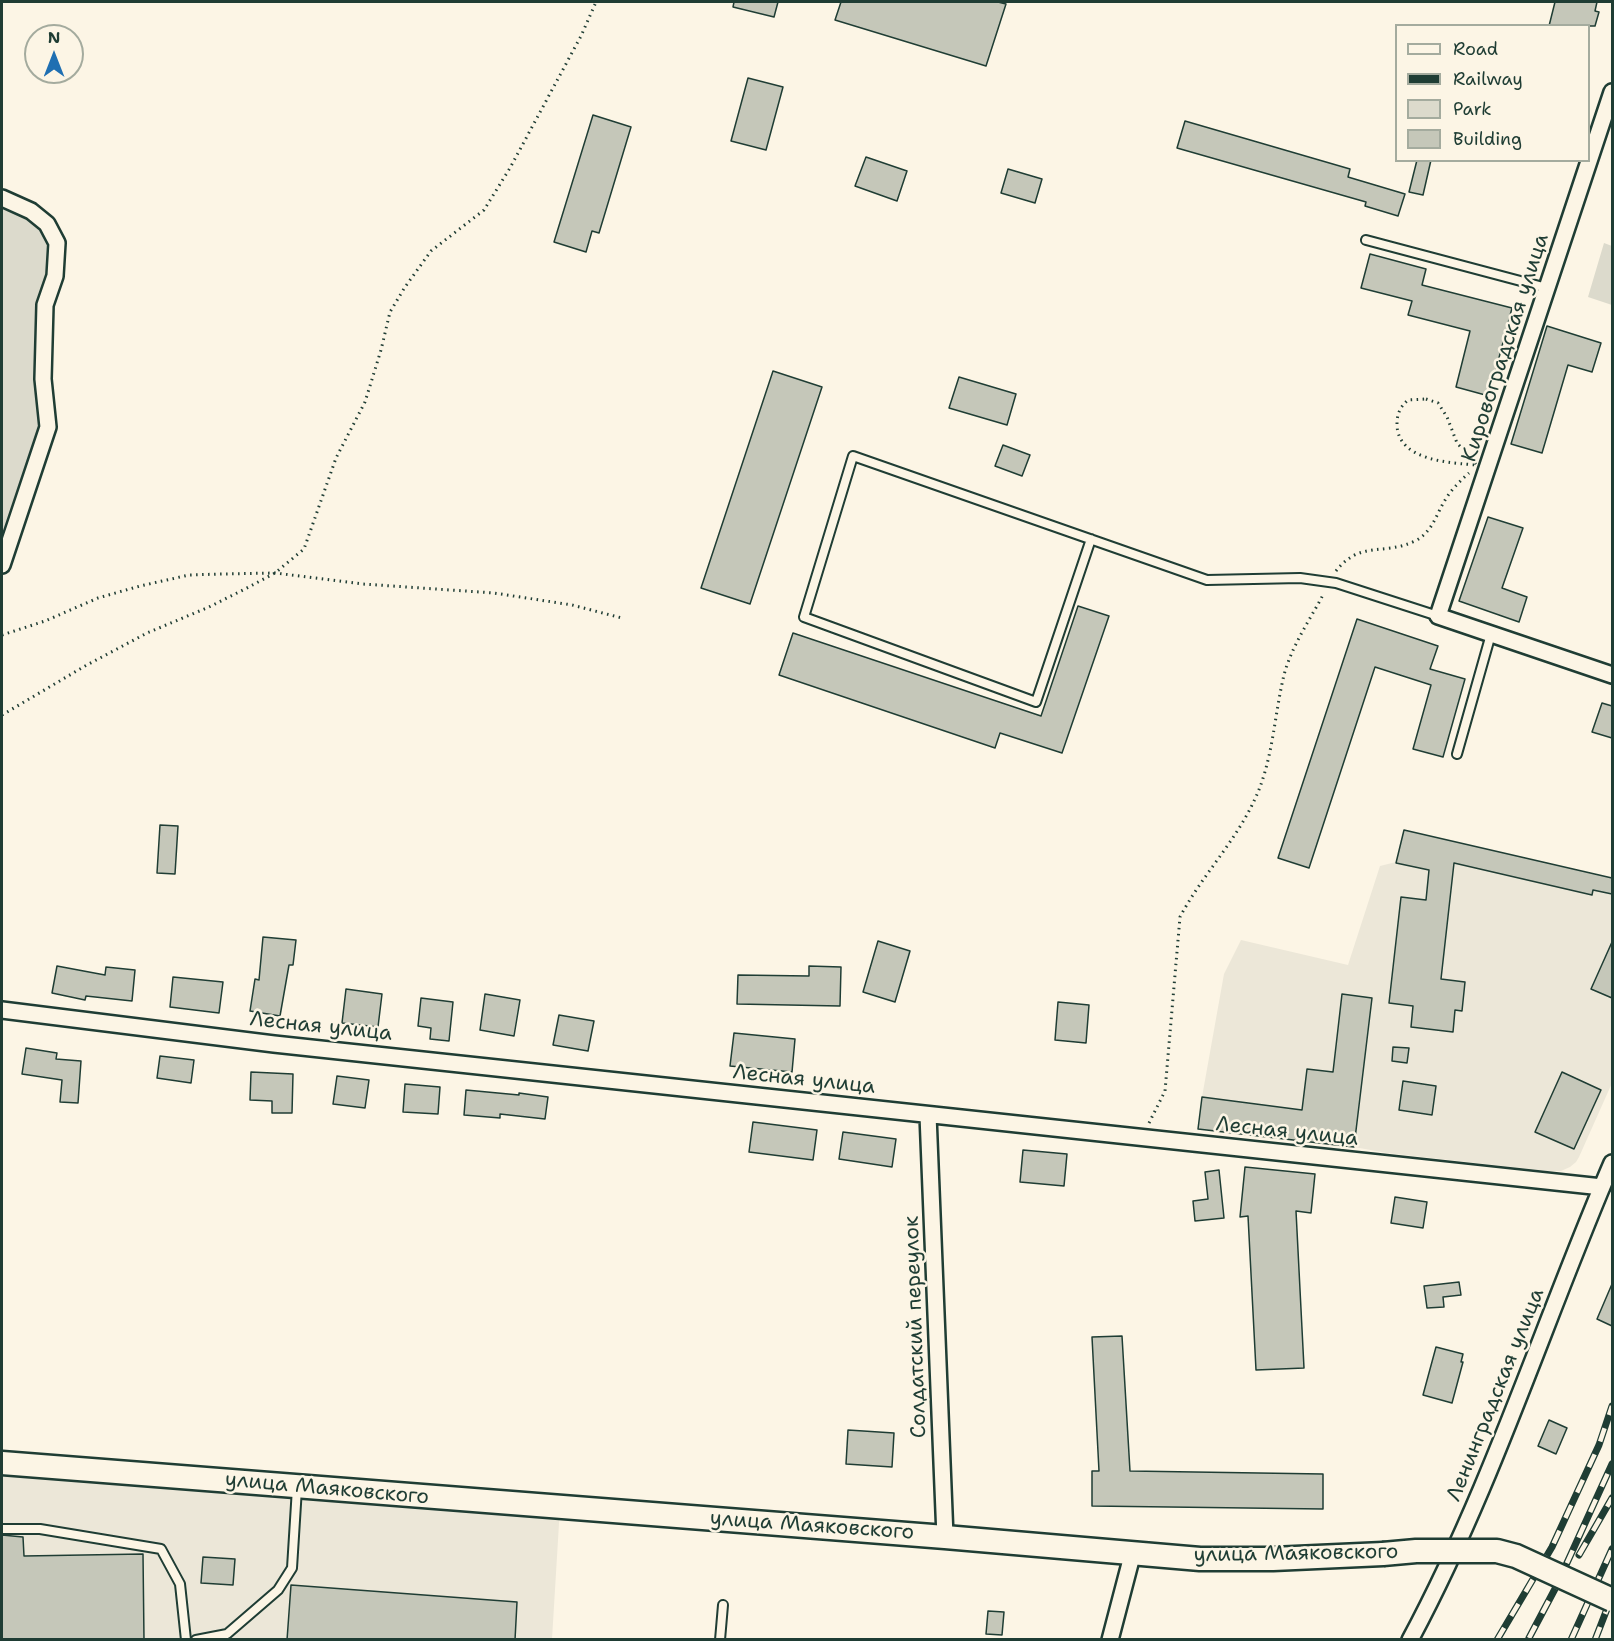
<!DOCTYPE html>
<html>
<head>
<meta charset="utf-8">
<style>
  body { margin:0 }
  #map { position:relative; width:1614px; height:1641px; overflow:hidden; background:#fcf5e5; font-family:"Shantell Sans",sans-serif }
  canvas { display:block }
  .frame { position:absolute; inset:0; border:3px solid #1f3d34; pointer-events:none }
  .legend { position:absolute; left:1395px; top:24px; width:195px; height:138px; box-sizing:border-box; background:#fcf5e5; border:2px solid #a4ab9e; margin:0; padding:8px 10px; list-style:none; font-size:18px; color:#1f3d34 }
  .legend li { display:flex; align-items:center; gap:12px; height:30px }
  .legend b { width:30px; border:2px solid #a4ab9e }
  .north { position:absolute; left:24px; top:24px; width:60px; height:60px; box-sizing:border-box; background:#fcf5e5; border:2px solid #a4ab9e; border-radius:50%; rotate:0deg; font-size:16px; font-weight:700; line-height:24px; text-align:center; color:#1f3d34 }
  .north::after { content:''; display:block; margin:auto; width:21px; height:27px; background:#1f6fb2; clip-path:polygon(50% 0,100% 100%,50% 72%,0 100%) }
</style>
</head>
<body>
<div id="map">
<canvas width="1614" height="1641"></canvas>
<div class="frame"></div>
<ul class="legend">
<li><b style="height:8px;background:#fcf5e5"></b>Road</li>
<li><b style="height:8px;background:#1f3d34"></b>Railway</li>
<li><b style="height:16px;background:#dcdacc"></b>Park</li>
<li><b style="height:16px;background:#c5c7b9"></b>Building</li>
</ul>
<div class="north">N</div>
</div>
<script>
const ctx = document.querySelector('canvas').getContext('2d');
ctx.lineJoin = 'round';
function fill(path, color) {
  ctx.fillStyle = color;
  ctx.fill(path, 'evenodd');
}
function strokePath(path, color, width, dash) {
  ctx.strokeStyle = color;
  ctx.lineWidth = width;
  ctx.lineCap = dash ? 'butt' : 'round';
  ctx.setLineDash(dash || []);
  ctx.stroke(path);
}
function label(font, color, halo, rows, align = 'center') {
  ctx.font = font + ' "Shantell Sans",sans-serif';
  ctx.lineWidth = 5;
  ctx.setLineDash([]);
  ctx.textBaseline = 'middle';
  ctx.strokeStyle = halo;
  ctx.fillStyle = color;
  for (const [text, x, y, turn = 0] of rows) {
    ctx.save();
    ctx.translate(x, y);
    ctx.rotate((+turn || 0) * Math.PI / 180);
    ctx.textAlign = isNaN(turn) ? turn : align;
    if (halo) ctx.strokeText(text, 0, 0);
    ctx.fillText(text, 0, 0);
    ctx.restore();
  }
}
fill(new Path2D(`
  M1404,830L1612,878V1083L1579,1157L1576,1162L1570,1167L1561,1171H1547L1387,1153L1354,1147L1198,1129L1202,1097L1224,974L1241,940L1348,965L1380,866L1396,862Z
  M2,1463L560,1507L552,1639H2Z`), '#ece7d8');
fill(new Path2D(`
  M2,198L31,211L57,243L45,305L48,427L2,565Z
  M1604,243L1612,246V305L1588,297Z`), '#dcdacc');
const building = new Path2D(`
  M734,2H778L774,17L733,7Z
  M841,2H998L1006,4L986,66L835,20Z
  M1555,2H1597L1595,11L1599,12L1595,26H1549Z
  M748,78L783,87L766,150L731,141Z
  M593,115L631,127L599,233L592,231L586,252L554,242Z
  M1185,121L1350,169L1348,177L1405,194L1398,216L1365,206L1366,202L1177,148Z
  M866,157L907,171L897,201L855,186Z
  M1417,160H1431L1423,195L1409,192Z
  M1008,169L1042,179L1035,203L1001,193Z
  M1370,254L1426,269L1422,285L1512,308L1489,396L1456,387L1470,331L1408,315L1412,301L1361,288Z
  M1547,326L1601,343L1592,372L1568,365L1542,453L1511,444Z
  M773,371L822,387L750,604L701,588Z
  M959,377L1016,394L1007,425L949,408Z
  M1003,445L1030,455L1022,476L995,466Z
  M1488,517L1523,528L1502,588L1527,597L1519,622L1459,601Z
  M1078,606L1109,616L1062,753L1000,733L995,748L779,675L793,633L1041,716Z
  M1357,619L1438,646L1430,669L1465,679L1443,757L1413,749L1431,685L1375,667L1309,868L1278,858Z
  M1602,703L1612,706V738L1592,732Z
  M160,825L178,826L175,874L157,873Z
  M1404,830L1612,878V894L1593,890L1592,895L1454,863L1441,979L1465,982L1462,1011L1455,1010L1453,1032L1411,1027L1413,1006L1389,1003L1401,897L1426,900L1429,870L1396,863Z
  M263,937L296,940L293,965H289L280,1016L250,1011L255,979L259,980Z
  M878,941L910,951L895,1002L863,992Z
  M1612,942V998L1591,989Z
  M57,966L105,975L106,967L135,970L132,1001L86,996L85,1000L52,993Z
  M809,966L841,967L840,1006L737,1004L738,975L809,976Z
  M173,977L223,982L219,1013L170,1007Z
  M346,989L382,994L378,1027L342,1023Z
  M485,994L520,1000L514,1036L480,1030Z
  M1342,994L1372,998L1354,1147L1198,1129L1202,1097L1302,1110L1307,1069L1333,1072Z
  M421,998L453,1002L449,1041L430,1039L431,1028L418,1026Z
  M1058,1002L1089,1005L1086,1043L1055,1040Z
  M559,1015L594,1021L588,1051L553,1045Z
  M734,1033L795,1039L792,1072L730,1066Z
  M1393,1047L1409,1048L1407,1063L1392,1061Z
  M26,1048L57,1053L56,1059L81,1061L78,1103L60,1102L62,1080L22,1074Z
  M160,1056L194,1060L191,1083L157,1078Z
  M251,1072L293,1074L292,1113H272V1101L250,1100Z
  M1562,1072L1601,1090L1574,1149L1535,1132Z
  M337,1076L369,1080L365,1108L333,1104Z
  M1403,1081L1436,1086L1432,1115L1399,1110Z
  M405,1084L440,1087L438,1114L403,1112Z
  M466,1090L519,1095V1093L548,1097L545,1119L500,1114V1118L464,1115Z
  M753,1122L817,1130L813,1160L749,1152Z
  M843,1132L896,1139L892,1167L839,1159Z
  M1023,1150L1067,1154L1064,1186L1020,1182Z
  M1245,1167L1315,1174L1311,1213L1296,1211L1304,1368L1256,1370L1248,1216L1240,1217Z
  M1219,1170L1224,1218L1195,1221L1193,1201L1208,1199L1205,1172Z
  M1395,1197L1427,1202L1423,1228L1391,1223Z
  M1459,1282L1461,1295L1443,1297L1444,1307L1427,1308L1424,1286Z
  M1612,1284V1326L1597,1319Z
  M1122,1336L1130,1471L1323,1474V1509L1092,1506V1471H1099L1092,1337Z
  M1436,1347L1463,1354L1461,1362H1463L1452,1403L1423,1395Z
  M1549,1420L1567,1428L1556,1454L1538,1446Z
  M848,1430L894,1433L892,1467L846,1464Z
  M2,1535L23,1537L24,1556L143,1554L144,1640H2Z
  M203,1557L235,1559L233,1585L201,1583Z
  M291,1585L517,1602L515,1640H287Z
  M988,1611L1004,1612L1002,1635L986,1634Z`);
fill(building, '#c5c7b9');
strokePath(building, '#1f3d34', 1.5);
const lane = new Path2D(`
  M1366,240L1547,288
  M1091,539L1036,702L804,617L853,456L1207,580L1300,578L1336,583L1438,616
  M1457,754L1491,634
  M2,1529H40L161,1549L180,1584L186,1640
  M196,1640L227,1634L278,1590L292,1568L297,1488
  M720,1640L723,1605`);
const street = new Path2D(`
  M1612,92L1438,616L1612,675
  M2,198L31,211L47,224L57,243L55,276L45,305L43,379L48,427L2,565
  M2,1010L274,1044L1602,1187
  M928,1115L945,1537
  M1110,1640L1133,1552
  M1410,1640C1492,1487 1544,1321 1612,1163`);
const secondary = new Path2D(`
  M2,1463L945,1537L1200,1559H1273L1383,1554`);
strokePath(lane, '#1f3d34', 12);
strokePath(street, '#1f3d34', 20);
strokePath(secondary, '#1f3d34', 27);
strokePath(new Path2D(`
  M1426,399L1438,403L1447,417L1457,443L1477,465C1451,463 1397,461 1397,424C1397,414 1400,407 1408,400Z
  M1336,571C1360,540 1384,556 1415,541C1434,531 1436,513 1447,497C1453,488 1461,480 1469,473
  M2,635L45,621L98,598L140,586L189,575L221,574L275,573L363,584L494,593L572,605L622,618
  M2,715L85,666L147,633L209,607L245,589L275,573L304,549L336,458L365,402L381,350L390,312L405,287L431,251L484,210L510,168L581,36L596,2
  M1149,1123L1165,1091L1180,917C1201,877 1235,842 1254,801C1273,762 1274,716 1284,675C1292,645 1310,620 1324,593`), '#1f3d34', 3, [1.5, 4.5]);
strokePath(lane, '#fcf5e5', 8);
strokePath(street, '#fcf5e5', 15);
strokePath(secondary, '#fcf5e5', 22);
const rail = new Path2D(`
  M1579,1555L1612,1498
  M1529,1638L1556,1587L1612,1464
  M1497,1640L1552,1547L1599,1445L1612,1406
  M1571,1640L1612,1549
  M1595,1640L1612,1596`);
strokePath(rail, '#1f3d34', 7);
strokePath(rail, '#fcf5e5', 4.5, [14]);
const secondaryBridge = new Path2D(`
  M1383,1554L1416,1551H1497L1516,1556L1612,1600`);
strokePath(secondaryBridge, '#1f3d34', 27, []);
strokePath(secondaryBridge, '#fcf5e5', 22);
label('21px', '#1f3d34', '#fcf5e5', [
  ["Кировоградская улица",1506,348,-72],
  ["Лесная улица",321,1027,6],
  ["Лесная улица",804,1080,6],
  ["Лесная улица",1287,1132,6],
  ["Солдатский переулок",916,1327,-92],
  ["Ленинградская улица",1496,1395,-68],
  ["улица Маяковского",327,1489,5],
  ["улица Маяковского",812,1526,4],
  ["улица Маяковского",1296,1554,-1]
]);
</script>
</body>
</html>
